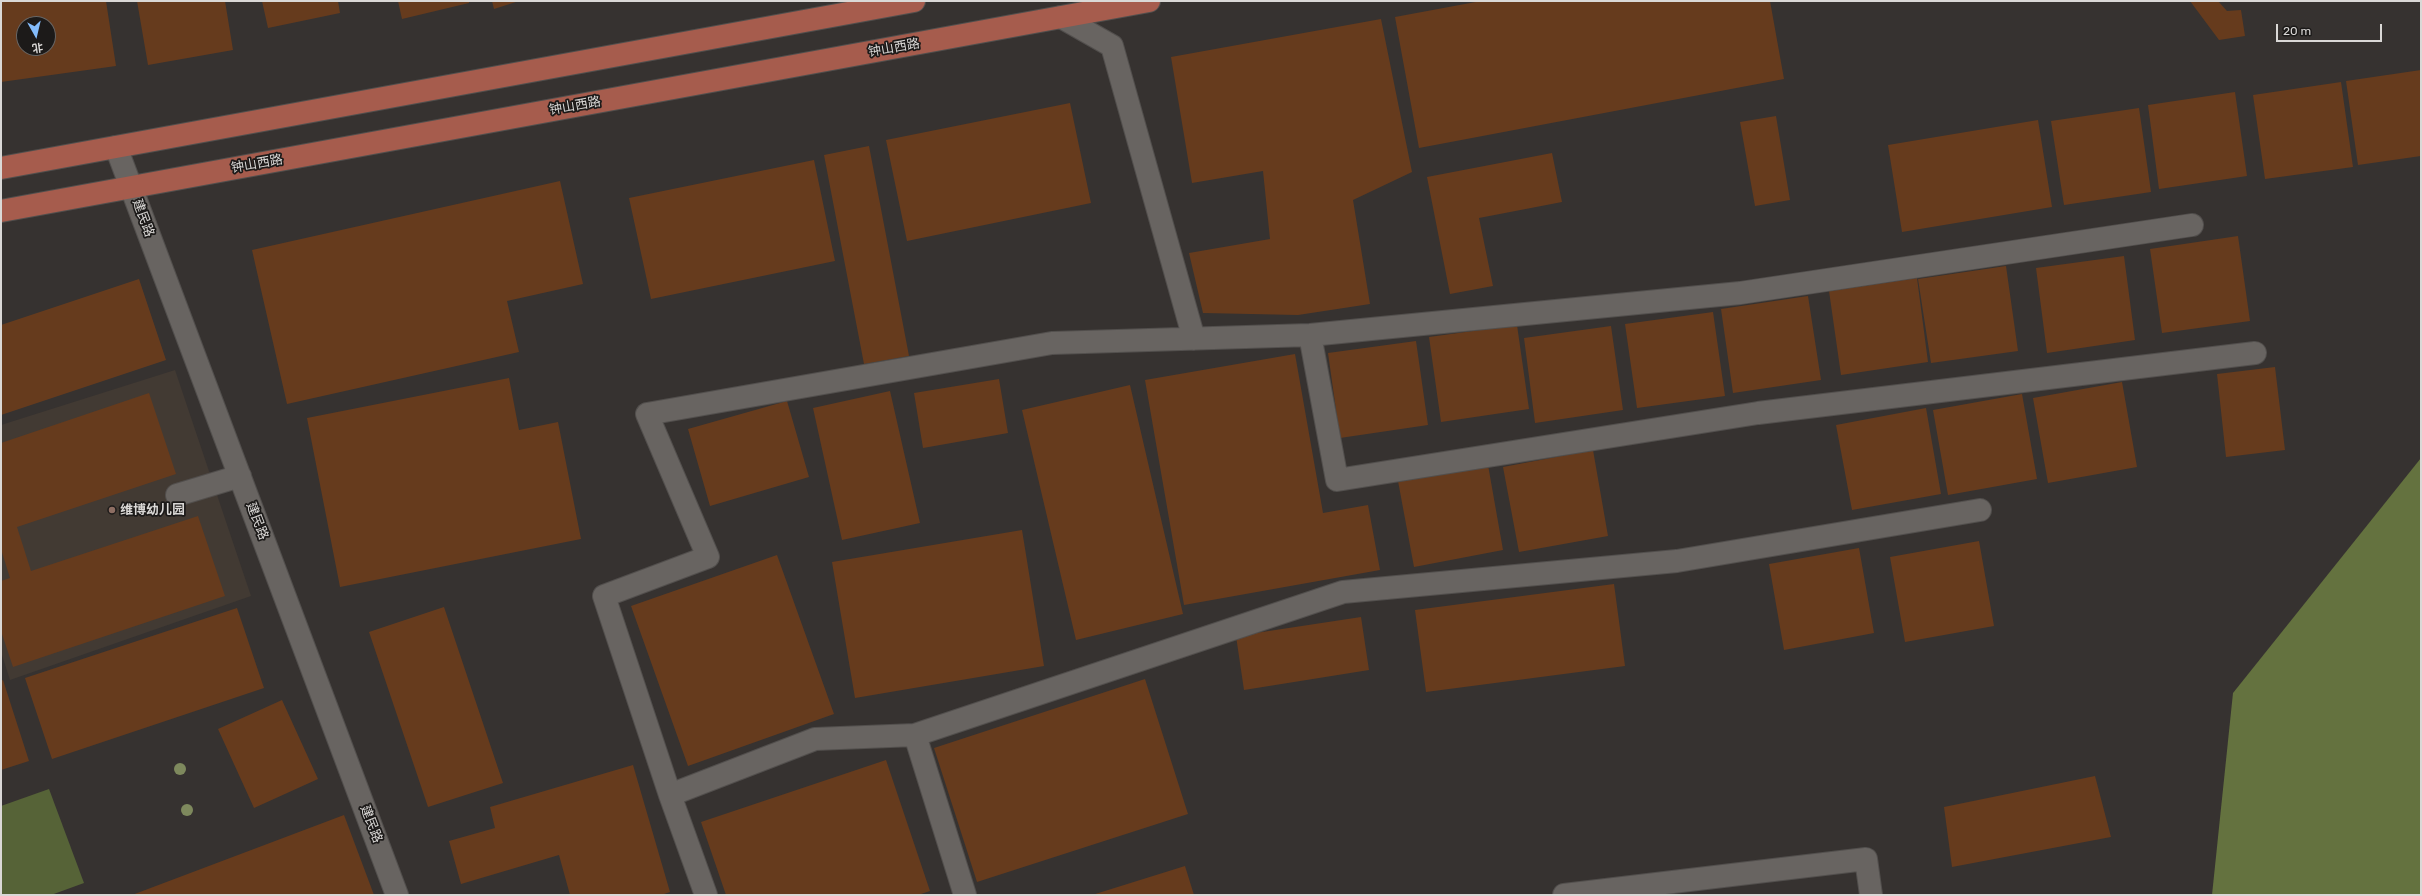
<!DOCTYPE html>
<html>
<head>
<meta charset="utf-8">
<style>
  body { margin:0 }
  #map { position:relative; width:2422px; height:896px; overflow:hidden; background:#363230; font-family:Rubik,"Noto Sans SC",sans-serif }
  canvas { display:block }
  .frame { position:absolute; inset:0; border:2px solid #dad8d6; pointer-events:none }
  .north { position:absolute; left:16px; top:16px; width:40px; height:40px; box-sizing:border-box; background:#1c1a19; border:1px solid #686665; border-radius:50%; rotate:172deg; font-size:11px; font-weight:700; line-height:16px; text-align:center; color:#dad8d6 }
  .north::after { content:''; display:block; margin:auto; width:14px; height:18px; background:#84bcfb; clip-path:polygon(50% 0,100% 100%,50% 72%,0 100%) }
  .scale { position:absolute; left:2276px; top:24px; width:106px; height:18px; box-sizing:border-box; border:2px solid #dad8d6; border-top:0; padding-left:5px; font-size:12px; line-height:14px; white-space:nowrap; color:#dad8d6; -webkit-text-stroke:3px #1c1a19; paint-order:stroke }
</style>
</head>
<body>
<div id="map">
<canvas width="2422" height="896"></canvas>
<div class="frame"></div>
<div class="north">北</div>
<div class="scale">20 m</div>
</div>
<script>
const ctx = document.querySelector('canvas').getContext('2d');
ctx.lineJoin = 'round';
function fill(path, color) {
  ctx.fillStyle = color;
  ctx.fill(path, 'evenodd');
}
function strokePath(path, color, width, dash) {
  ctx.strokeStyle = color;
  ctx.lineWidth = width;
  ctx.lineCap = dash ? 'butt' : 'round';
  ctx.setLineDash(dash || []);
  ctx.stroke(path);
}
function label(font, color, halo, rows, align = 'center') {
  ctx.font = font + ' Rubik,"Noto Sans SC",sans-serif';
  ctx.lineWidth = 3.5;
  ctx.setLineDash([]);
  ctx.textBaseline = 'middle';
  ctx.strokeStyle = halo;
  ctx.fillStyle = color;
  for (const [text, x, y, turn = 0] of rows) {
    ctx.save();
    ctx.translate(x, y);
    ctx.rotate((+turn || 0) * Math.PI / 180);
    ctx.textAlign = isNaN(turn) ? turn : align;
    if (halo) ctx.strokeText(text, 0, 0);
    ctx.fillText(text, 0, 0);
    ctx.restore();
  }
}
fill(new Path2D(`
  M175,370L251,596L10,680L1,652V425Z`), '#423a33');
fill(new Path2D(`
  M49,789L84,883L51,895H1V806Z`), '#566337');
fill(new Path2D(`
  M2421,458V895H2212L2233,693Z`), '#64723f');
fill(new Path2D(`
  M1,1H106L116,66L1,82ZM24,24H48V48H24Z
  M137,1H225L233,50L148,65Z
  M262,1H338L340,13L268,28Z
  M398,1H469V3L402,19Z
  M492,1H519L494,9Z
  M1481,1H1770L1784,79L1419,148L1395,17Z
  M2190,1H2218L2227,11L2241,10L2245,36L2219,40Z
  M1381,19L1412,172L1353,200L1370,304L1298,315L1203,313L1189,253L1270,239L1263,171L1192,183L1171,57Z
  M2421,70V156L2358,165L2346,81Z
  M2341,82L2353,167L2265,179L2253,95Z
  M2235,92L2247,176L2159,189L2148,105Z
  M1070,103L1091,203L907,241L886,140Z
  M2139,108L2151,192L2064,205L2051,121Z
  M1776,116L1790,200L1755,206L1740,122Z
  M2038,120L2052,207L1902,232L1888,145Z
  M869,146L909,356L864,364L824,155Z
  M1552,153L1562,202L1479,218L1493,286L1450,294L1427,177Z
  M814,160L835,261L651,299L629,198Z
  M560,181L583,284L507,301L519,352L287,404L252,250Z
  M2238,236L2250,321L2162,333L2150,249Z
  M2124,256L2135,340L2047,353L2036,268Z
  M2006,266L2018,351L1931,363L1918,279Z
  M1917,278L1928,362L1841,375L1829,291Z
  M139,279L166,360L1,415V325Z
  M1808,296L1821,380L1733,393L1721,309Z
  M1713,312L1725,396L1637,408L1625,324Z
  M1517,325L1529,409L1441,422L1429,337Z
  M1611,326L1623,410L1535,423L1524,338Z
  M1416,341L1428,425L1340,438L1328,353Z
  M1295,354L1323,513L1368,505L1380,570L1184,605L1145,380Z
  M2275,367L2285,450L2226,457L2217,374Z
  M509,378L519,430L558,422L581,539L340,587L307,418Z
  M999,379L1008,433L923,448L914,393Z
  M2122,382L2137,467L2048,483L2033,398Z
  M1130,385L1183,614L1076,640L1022,410Z
  M890,391L920,523L842,540L813,408Z
  M149,393L176,474L17,527L31,571L198,516L225,596L13,667L1,631V581L10,578L1,549V443Z
  M2022,394L2037,479L1948,495L1933,410Z
  M787,401L809,477L710,506L688,429Z
  M1926,408L1941,494L1852,510L1836,425Z
  M1593,450L1608,536L1519,552L1503,467Z
  M1488,465L1503,550L1414,567L1398,481Z
  M1022,530L1044,666L855,698L832,562Z
  M1979,541L1994,626L1905,642L1890,557Z
  M1859,548L1874,633L1784,650L1769,564Z
  M777,555L834,714L688,766L631,606Z
  M1614,584L1625,666L1426,692L1415,610Z
  M444,607L503,783L428,807L369,632Z
  M237,608L264,688L52,759L25,678Z
  M1361,617L1369,670L1244,690L1236,636Z
  M1145,679L1188,814L977,882L934,748Z
  M3,680L29,761L1,770V681Z
  M282,700L318,779L254,808L218,729Z
  M886,760L930,891L918,895H726L701,822Z
  M633,765L670,892L661,895H570L559,855L461,884L449,841L495,828L490,807Z
  M2095,776L2111,837L1952,867L1944,807Z
  M344,815L374,895H132Z
  M1185,866L1194,895H1092Z`), '#663b1d');
const minor = new Path2D(`
  M1061,17L1112,46L1194,339
  M116,147L397,895
  M1310,335L1337,480L1758,413L2255,353
  M177,495L240,476
  M670,795L815,739L915,735
  M706,895L670,795L604,596L708,557L647,414L1052,343L1310,335L1740,293L2192,225
  M965,895L915,735L1343,592L1677,561L1980,510
  M1564,895L1866,859L1871,895`);
const major = new Path2D(`
  M1,168L914,1
  M1,211L1149,1`);
strokePath(minor, '#524f4d', 24);
strokePath(major, '#524f4d', 24);
strokePath(minor, '#686461', 22);
strokePath(major, '#a65c4d', 22);
ctx.fillStyle = '#7e895d';
for (const [x, y] of [
  [180,769],
  [187,810]
]) {
  ctx.beginPath();
  ctx.arc(x, y, 6, 0, 2 * Math.PI);
  ctx.fill();
}
for (const [x, y, r, color] of [
  [112,510,4,"#8d6e63"]
]) {
  const dot = new Path2D();
  dot.arc(x, y, r, 0, 2 * Math.PI);
  ctx.fillStyle = color;
  ctx.fill(dot);
  strokePath(dot, '#1c1a19', 1.5);
}
label('13px', '#dad8d6', '#1c1a19', [
  ["钟山西路",894,48,-10],
  ["钟山西路",575,106,-10],
  ["钟山西路",257,164,-10],
  ["建民路",143,218,70],
  ["建民路",257,521,69],
  ["建民路",371,824,69]
]);
label('bold 13px', '#dad8d6', '#1c1a19', [
  ["维博幼儿园",120,510]
], 'left');
</script>
</body>
</html>
